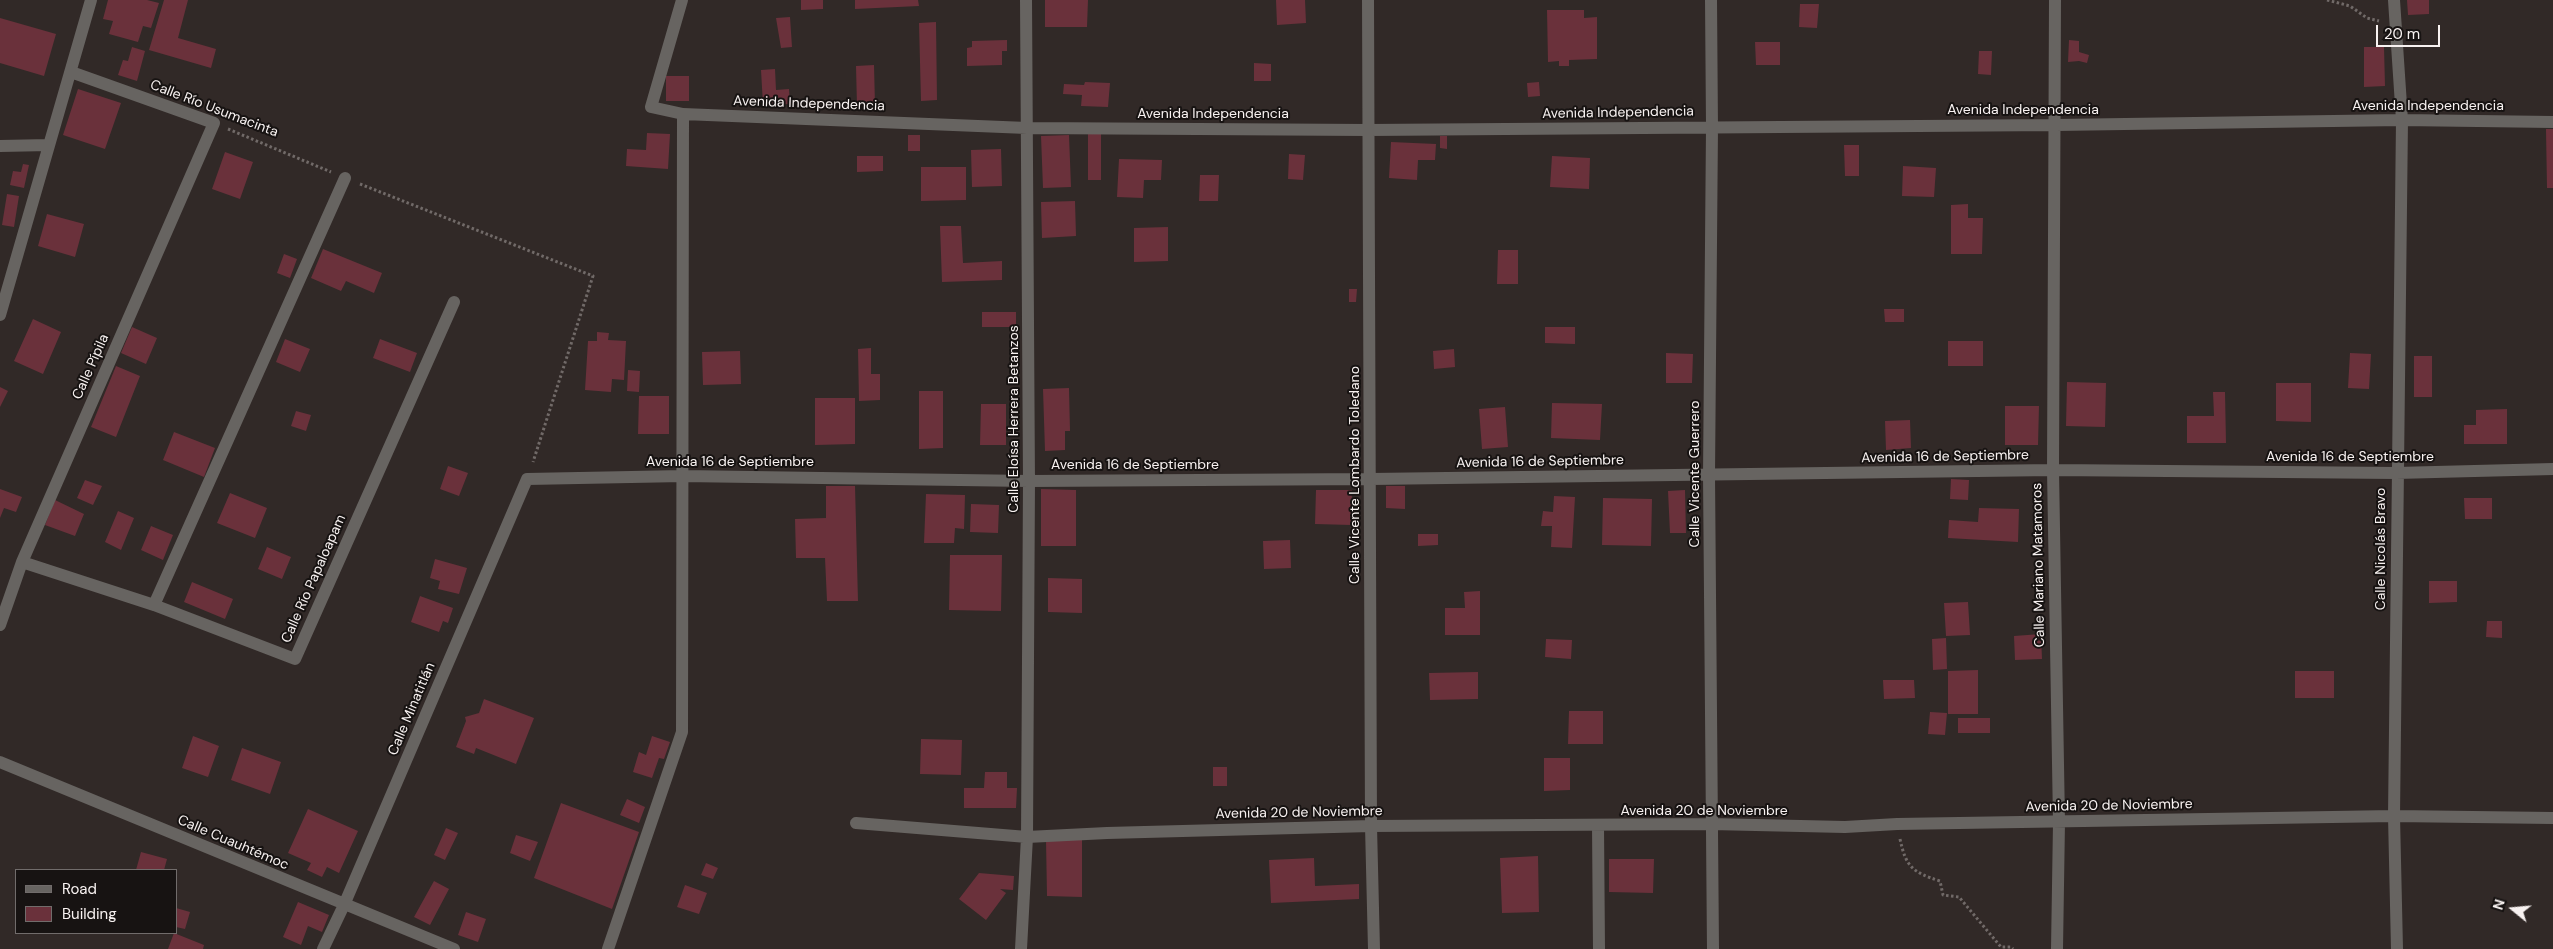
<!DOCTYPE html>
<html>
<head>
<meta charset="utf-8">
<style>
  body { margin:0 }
  #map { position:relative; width:2553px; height:949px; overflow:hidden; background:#312927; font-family:"DM Sans",sans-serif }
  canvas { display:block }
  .legend { position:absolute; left:15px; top:869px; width:162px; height:65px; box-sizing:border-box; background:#171312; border:1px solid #716c6b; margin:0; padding:6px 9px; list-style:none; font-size:15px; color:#f8f2f1 }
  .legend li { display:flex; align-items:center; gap:10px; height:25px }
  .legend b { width:25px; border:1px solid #716c6b }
  .north { position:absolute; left:2488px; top:884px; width:50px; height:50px; -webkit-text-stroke:4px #171312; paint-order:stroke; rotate:287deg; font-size:14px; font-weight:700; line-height:20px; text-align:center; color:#f8f2f1 }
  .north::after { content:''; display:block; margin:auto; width:18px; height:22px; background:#f8f2f1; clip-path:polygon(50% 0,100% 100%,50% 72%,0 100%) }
  .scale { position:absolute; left:2376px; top:25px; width:64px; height:22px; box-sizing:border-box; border:2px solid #f8f2f1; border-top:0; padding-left:6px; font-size:15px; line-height:18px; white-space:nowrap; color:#f8f2f1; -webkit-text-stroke:4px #171312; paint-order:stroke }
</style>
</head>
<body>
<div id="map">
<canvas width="2553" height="949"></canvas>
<ul class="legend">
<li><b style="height:6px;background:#676461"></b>Road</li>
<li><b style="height:14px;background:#6a313b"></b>Building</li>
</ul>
<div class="north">N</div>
<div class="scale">20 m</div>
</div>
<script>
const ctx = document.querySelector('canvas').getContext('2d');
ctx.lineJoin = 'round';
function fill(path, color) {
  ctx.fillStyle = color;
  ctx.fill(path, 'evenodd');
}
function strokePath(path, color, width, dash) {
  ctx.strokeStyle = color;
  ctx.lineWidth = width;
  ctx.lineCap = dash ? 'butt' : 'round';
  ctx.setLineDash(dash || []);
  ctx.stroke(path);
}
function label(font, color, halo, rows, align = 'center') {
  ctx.font = font + ' "DM Sans",sans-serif';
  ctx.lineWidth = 4;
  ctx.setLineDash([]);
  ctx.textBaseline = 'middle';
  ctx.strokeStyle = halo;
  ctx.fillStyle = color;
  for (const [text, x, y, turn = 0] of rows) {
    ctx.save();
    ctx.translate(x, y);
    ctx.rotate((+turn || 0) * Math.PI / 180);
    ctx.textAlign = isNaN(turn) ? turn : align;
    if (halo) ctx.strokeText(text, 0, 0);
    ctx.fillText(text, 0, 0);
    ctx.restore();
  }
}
fill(new Path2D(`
  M108,0H147L159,3L151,28L143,26L138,42L109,34L113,21L103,19Z
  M164,0H188L178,38L216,49L211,68L149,50Z
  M801,0H823V9L801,10Z
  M855,0H918L919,6L855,9Z
  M1045,0H1088L1087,27H1045Z
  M1276,0H1305L1306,23L1277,25Z
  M2407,0H2429V14L2408,15Z
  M1800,4H1819L1817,28L1799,27Z
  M1547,10H1584V18L1597,17V59L1569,60V66H1559V61L1548,62Z
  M790,17L792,47L781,48L776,18Z
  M0,18L56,34L44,76L0,63Z
  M936,22L937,100L921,101L919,23Z
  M1007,40V51H1002V65L967,66V48L972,47V41Z
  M2069,40L2079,41V52L2089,55L2087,63L2079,61L2068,62Z
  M1755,42H1780V65H1756Z
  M132,47L145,51L137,81L118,75L123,60L128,61Z
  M2364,47H2384L2385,86L2364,87Z
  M1979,51H1992L1991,75L1978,74Z
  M1254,63L1271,64V81H1254Z
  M874,65L875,105L857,106L856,66Z
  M775,69L776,90L789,89L790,104L763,105L761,70Z
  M666,76H689V101H666Z
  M1085,82L1110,83L1108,107L1081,106L1082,95L1063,94L1064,84L1084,85Z
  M1539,82L1540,96L1528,97L1527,83Z
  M78,89L121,103L105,149L63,135Z
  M2546,129H2553V188H2547Z
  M647,133L670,134L668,169L626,166L627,149L646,150Z
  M1088,134H1101V180H1088Z
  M908,135H920V151H908Z
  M1069,135L1071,187L1043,188L1041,136Z
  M1440,136H1447V149L1440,148Z
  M1391,142L1436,144L1435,160H1418L1417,180L1389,178Z
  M1844,145H1859V176H1845Z
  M1001,149L1002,186L972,187L971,150Z
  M225,152L253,162L240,199L212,189Z
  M1289,154L1305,155L1303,180L1288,179Z
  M857,156H883V171L857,172Z
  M1552,156L1590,158L1589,189L1550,187Z
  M1119,159L1162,160L1161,180H1144L1143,198L1117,197Z
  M23,164L29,165L24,188L10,185L13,171L21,172Z
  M1903,166L1936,168L1934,197L1902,196Z
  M921,167H966V200L921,201Z
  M1200,175H1219L1218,201H1199Z
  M7,194L19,196L14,227L2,225Z
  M1075,201L1076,236L1042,238L1041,202Z
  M1968,204V218H1983L1982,254H1951V205Z
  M47,214L84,224L75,257L38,246Z
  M940,226H961L963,263L1002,261V280L942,282Z
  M1168,227V261L1134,262V228Z
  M323,249L382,273L374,293L346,281L341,291L311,278Z
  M1498,250H1518V284H1497Z
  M284,254L297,259L290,278L277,273Z
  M1349,289H1357L1356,302H1349Z
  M1884,309H1904V322H1885Z
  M982,312H1016V327H982Z
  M33,319L61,332L43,374L14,361Z
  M132,327L157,338L146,364L121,353Z
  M1545,327H1575V344L1545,343Z
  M597,332L609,333L608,340L626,341L624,380L612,379L611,392L585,390L588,341H597Z
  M285,339L310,349L300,372L276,362Z
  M380,339L417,353L410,372L373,358Z
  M1948,341H1983V366H1948Z
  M871,348V374H880V400L859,401L858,349Z
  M1454,349L1455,367L1434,369L1433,351Z
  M740,351L741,384L703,385L702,352Z
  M1666,353L1693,354L1692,383H1666Z
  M2350,353L2371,354L2369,389L2348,388Z
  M2414,356H2432V397H2414Z
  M116,366L140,376L116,437L91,427Z
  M628,370L640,371L639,392L627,391Z
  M2067,382L2106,383L2105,427L2066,426Z
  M2276,383H2311V422L2276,421Z
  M0,387L8,391L0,407Z
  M1069,388L1070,431H1065V450L1045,451L1043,389Z
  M919,391H943V448L919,449Z
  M2213,392H2225L2226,443H2187V416H2214Z
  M639,396H669V434H638Z
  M815,398H855V444L815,445Z
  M1552,403L1602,404L1600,440L1551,438Z
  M981,404H1006V445H980Z
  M2005,406H2039L2038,445H2005Z
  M1505,407L1508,447L1482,449L1479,409Z
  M2507,409V444H2464V425H2476V410Z
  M296,411L311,415L306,431L291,426Z
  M1910,420L1911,448L1886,450L1885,421Z
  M174,432L215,448L204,477L163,460Z
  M448,466L468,473L459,496L440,489Z
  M1951,479L1969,480L1968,500L1950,499Z
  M85,480L102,486L93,505L77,498Z
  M826,486H855L858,601H827L825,558H796L795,519L826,518Z
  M1386,486H1405V509L1386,508Z
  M0,489L22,497L16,512L4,508L0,518Z
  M1041,489L1076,490V546H1041Z
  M1316,490H1352L1351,525L1315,524Z
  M1685,490L1686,533H1670L1668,491Z
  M230,493L267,508L255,538L217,523Z
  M926,494L965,495L964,529L955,528L954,543H924Z
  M1554,496L1575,497L1572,548L1551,547L1552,526H1541L1543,511L1553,512Z
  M1603,498L1652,499L1651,546L1602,545Z
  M2464,498H2492V519H2465Z
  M55,500L84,514L75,536L45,525Z
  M971,504L999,505L998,533L970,532Z
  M1979,508L2019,509L2018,542L1948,538L1949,520L1978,522Z
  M118,511L134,518L121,550L105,542Z
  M151,526L173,535L163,560L141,550Z
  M1418,534H1438V545L1418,546Z
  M1290,540L1291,568L1264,569L1263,541Z
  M267,547L291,557L282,579L258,569Z
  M950,555H1002L1001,611L949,610Z
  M435,559L467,568L459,594L438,589L440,581L430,578Z
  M1048,578L1082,579V613L1048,612Z
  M2429,581H2457V602L2429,603Z
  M192,582L233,599L225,619L184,602Z
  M1480,591V635H1445V608H1465L1464,592Z
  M420,596L453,608L448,623L443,621L439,632L411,622Z
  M1968,602L1970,635L1946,636L1944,603Z
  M2487,621H2502V638L2486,637Z
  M2041,634L2042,659L2015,660L2014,636Z
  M1946,638L1947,669L1933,670L1932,639Z
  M1546,639L1572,640L1571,659L1545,657Z
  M1978,670V714H1948V671Z
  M2295,671H2334V698H2295Z
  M1478,672V699L1430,700L1429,673Z
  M1883,680H1914L1915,698L1884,699Z
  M484,699L534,718L516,764L476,748L474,754L456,747L466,721L465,717L479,713Z
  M1569,711H1603V744H1568Z
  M1930,712L1947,713L1945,735L1928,734Z
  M1958,718H1990V733H1958Z
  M193,736L219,746L208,777L182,768Z
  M652,736L670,742L664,759L659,758L652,778L633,772L639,752L646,755Z
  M921,739L962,740L961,775L920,774Z
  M242,748L281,762L270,794L231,780Z
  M1544,758H1570V790L1544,791Z
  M1213,767H1227V786H1213Z
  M985,772H1007V788H1017L1016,808H964V788H984Z
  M627,799L645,807L639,823L620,815Z
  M561,803L639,832L612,909L534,878Z
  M308,809L358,831L339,873L327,867L322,877L307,870L311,863L288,853Z
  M446,828L458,833L445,860L434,855Z
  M516,835L538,842L530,861L510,853Z
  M1046,840H1082V897L1047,896Z
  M141,852L167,859L164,870H136Z
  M1538,856L1539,912L1502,913L1500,858Z
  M1314,858L1315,886L1359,884V899L1271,903L1269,860Z
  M1609,859H1654L1653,893L1609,892Z
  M706,863L718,868L713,879L701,875Z
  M979,873L1014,876L1013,890L1000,889L1006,893L986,920L959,899Z
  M434,881L449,889L430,925L414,917Z
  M685,885L707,893L699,914L677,907Z
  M298,902L329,915L322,932L308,926L301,945L283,937Z
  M176,908L190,912L185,929L176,927Z
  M466,912L486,919L478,942L458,935Z
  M174,933L204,945L203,949H168Z`), '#6a313b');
strokePath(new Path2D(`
  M2327,0L2350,6L2367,18L2379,21
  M228,129L331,172
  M360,184L593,276L533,462
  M1900,839C1906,867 1912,872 1940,881L1943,895L1959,897L2001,947H2011L2013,949`), '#716a68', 3, [2.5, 2.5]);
strokePath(new Path2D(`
  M682,0L651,107L683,114L1027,128L1368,130L2056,125L2402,120L2553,122
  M1368,0L1371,826L1374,949
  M1711,0L1712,127L1709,475L1713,949
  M2055,0L2053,470L2059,822L2057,949
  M2394,0L2402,120L2394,816L2397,949
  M0,146L49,145
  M0,315L91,0
  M22,562L154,605L295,659L454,302
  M154,605L345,178
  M0,625L22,562L214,123L71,72
  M0,762L454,949
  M856,823L1027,837L1107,833L1371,826L1711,824L1845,827L1897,824L2394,816L2553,818
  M1598,825L1599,949
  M323,949L344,905L527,479L683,476L1029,481L1371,479L2053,470L2396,473L2553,469
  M608,949L682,732L683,114
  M1021,949L1027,837L1029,481L1026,0`), '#676461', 12);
label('14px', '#f8f2f1', '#171312', [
  ["Avenida Independencia",809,104,2],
  ["Avenida Independencia",2428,106],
  ["Calle Río Usumacinta",214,109,21],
  ["Avenida Independencia",2023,110],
  ["Avenida Independencia",1618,113,-1],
  ["Avenida Independencia",1213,114],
  ["Calle Pípila",91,367,-66],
  ["Calle Eloísa Herrera Betanzos",1014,419,-90],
  ["Avenida 16 de Septiembre",1945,457,-1],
  ["Avenida 16 de Septiembre",2350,457],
  ["Avenida 16 de Septiembre",730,462],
  ["Avenida 16 de Septiembre",1540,462,-1],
  ["Avenida 16 de Septiembre",1135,465],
  ["Calle Vicente Guerrero",1695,474,-90],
  ["Calle Vicente Lombardo Toledano",1355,475,-90],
  ["Calle Nicolás Bravo",2381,549,-90],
  ["Calle Mariano Matamoros",2039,565,-91],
  ["Calle Río Papaloapam",314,579,-66],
  ["Calle Minatitlán",412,709,-67],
  ["Avenida 20 de Noviembre",2109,806,-1],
  ["Avenida 20 de Noviembre",1704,811],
  ["Avenida 20 de Noviembre",1299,813,-1],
  ["Calle Cuauhtémoc",233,843,23]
]);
</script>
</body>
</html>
